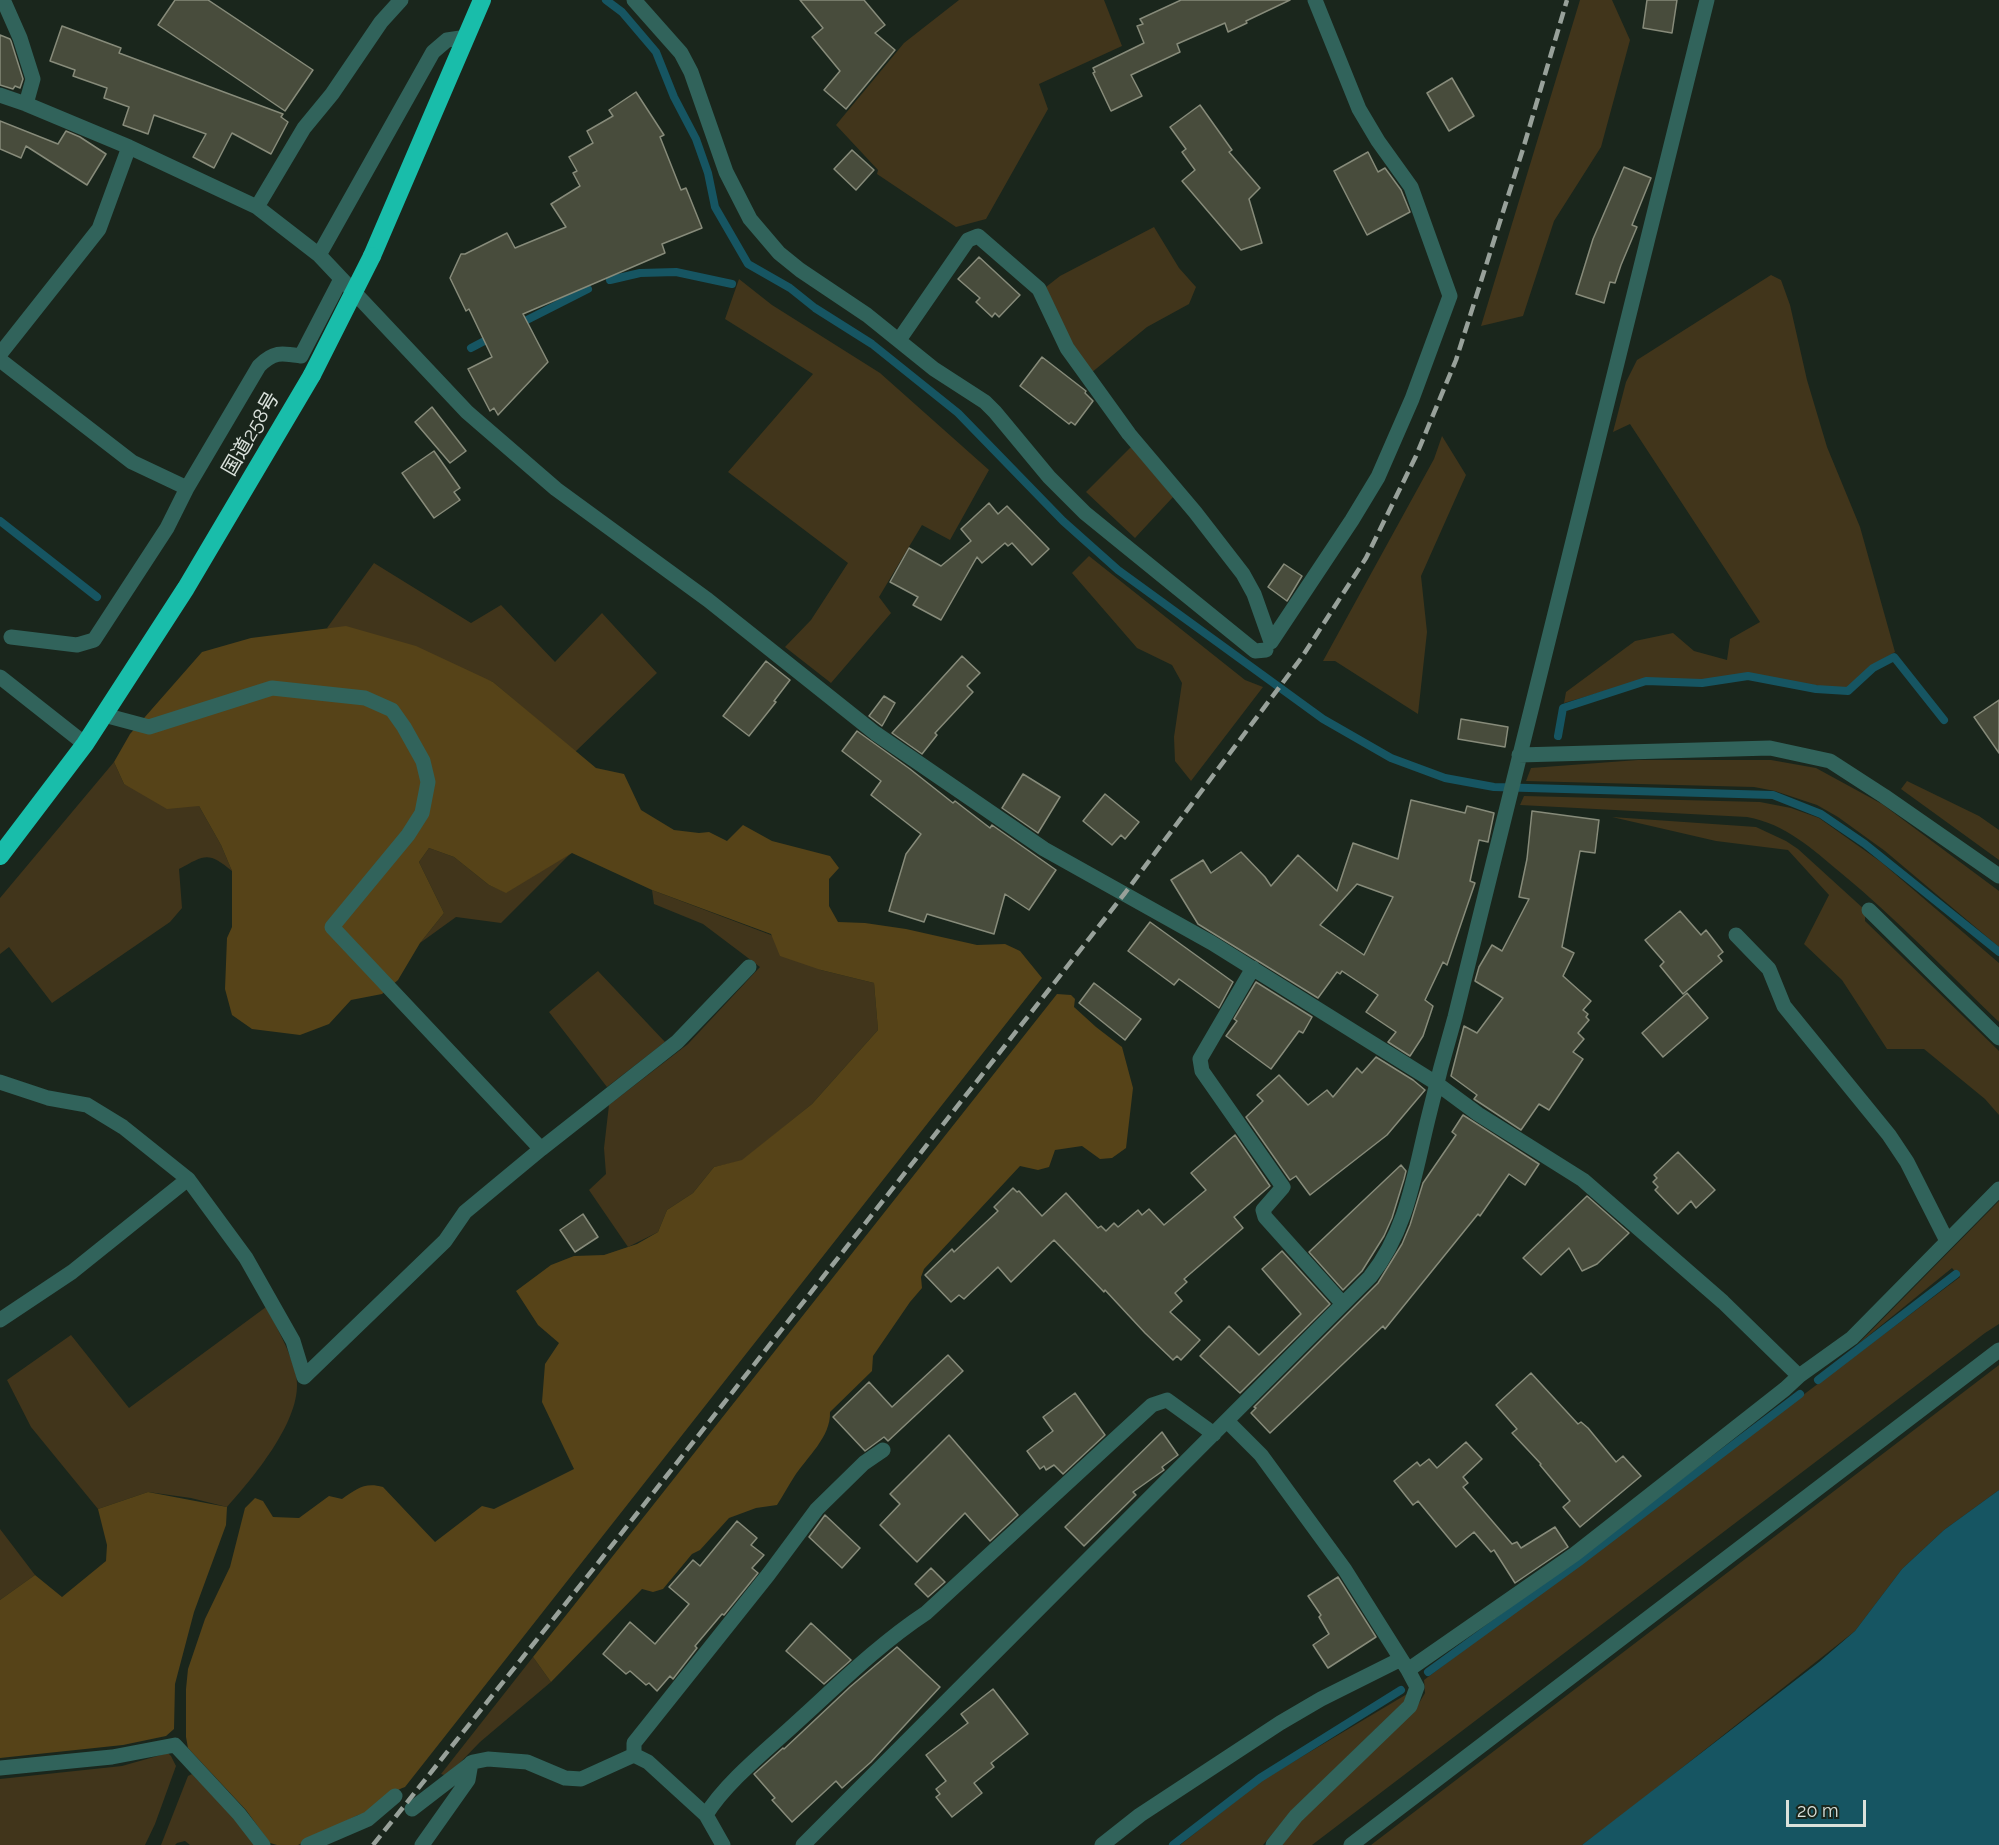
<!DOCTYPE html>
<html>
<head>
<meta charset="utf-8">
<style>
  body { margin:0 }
  #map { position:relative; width:1999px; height:1845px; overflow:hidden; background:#1a261c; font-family:Raleway,sans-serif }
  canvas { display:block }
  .scale { position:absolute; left:1786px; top:1800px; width:80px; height:27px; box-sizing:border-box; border:3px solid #dbe2dc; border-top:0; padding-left:8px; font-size:18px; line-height:21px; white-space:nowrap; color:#dbe2dc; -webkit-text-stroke:4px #1a261c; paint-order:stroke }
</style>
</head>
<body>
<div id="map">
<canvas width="1999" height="1845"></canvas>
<div class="scale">20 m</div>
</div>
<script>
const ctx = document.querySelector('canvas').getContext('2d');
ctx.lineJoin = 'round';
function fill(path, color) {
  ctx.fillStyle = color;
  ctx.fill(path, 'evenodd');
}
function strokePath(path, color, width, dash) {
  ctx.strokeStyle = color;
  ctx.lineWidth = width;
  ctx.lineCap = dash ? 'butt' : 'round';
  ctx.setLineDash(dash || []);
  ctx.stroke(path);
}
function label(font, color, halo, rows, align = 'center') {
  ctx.font = font + ' Raleway,"Noto Sans JP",sans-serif';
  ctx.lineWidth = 5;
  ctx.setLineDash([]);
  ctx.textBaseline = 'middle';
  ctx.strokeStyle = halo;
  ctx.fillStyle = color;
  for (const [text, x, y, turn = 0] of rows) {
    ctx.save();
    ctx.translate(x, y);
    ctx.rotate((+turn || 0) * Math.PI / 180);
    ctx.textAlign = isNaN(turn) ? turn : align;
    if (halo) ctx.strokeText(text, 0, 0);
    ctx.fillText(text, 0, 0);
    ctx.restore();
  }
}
fill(new Path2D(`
  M959,0H1104L1122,46L1039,84L1048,109L986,219L956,227L877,174L878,170L836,125L904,43Z
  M1580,0H1612L1630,40L1601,147L1554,221L1523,316L1481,326Z
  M1154,227L1179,268L1196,287L1189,304L1147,327L1091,373L1071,344L1046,287L1060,276Z
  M1771,275L1781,280L1790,305L1807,380L1827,447L1860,527L1895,652L1872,666L1847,688L1818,686L1748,673L1702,680L1646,679L1564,703L1566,692L1635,641L1673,633L1694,651L1727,660L1730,639L1760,622L1630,424L1613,432L1626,382L1637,360Z
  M739,279L772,305L880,373L989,470L950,540L922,525L879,597L891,613L831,683L785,647L811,620L848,563L728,472L813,374L725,319Z
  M1442,436L1466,475L1421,576L1427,632L1418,714L1335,661H1323L1434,459Z
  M1131,447L1173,497L1135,538L1086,492Z
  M1089,556L1245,680L1263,687L1191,781L1175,761L1174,737L1182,683L1172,665L1137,648L1072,573Z
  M374,563L471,623L501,605L555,662L602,613L657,673L575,752L493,682L327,628Z
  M1638,760H1771L1816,768L1882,804L1999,891V947L1885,851L1838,817L1817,805L1775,791L1754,787L1526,781L1531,768Z
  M114,762L124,784L199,806L221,845L232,871C208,851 205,855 179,869L182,908L170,922L52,1003L9,947L0,954V898Z
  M1907,781L1979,816L1999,830V860L1901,789Z
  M1524,796L1760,802L1791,808L1819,818L1881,862L1999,963V1022C1947,972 1897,919 1841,873C1812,849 1786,824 1747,817L1520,805Z
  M1612,817L1756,827L1786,841L1798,849L1865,910V921L1999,1051V1115L1985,1099L1924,1049H1887L1842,980L1804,944L1829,895L1788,850L1716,841Z
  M429,848L454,857L489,885L506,892L572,852L501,923L456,917L420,943L444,913L419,862Z
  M652,890L771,935L821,970L874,983L878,1030L812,1104L742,1161L714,1167L693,1193L667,1210L658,1232L628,1247L589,1190L606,1174L604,1148L609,1105L688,1044L760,967L703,924L654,904Z
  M598,971L665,1042L607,1087L549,1012Z
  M1999,1201V1324L1985,1333L1312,1845H1282L1304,1815L1415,1710L1425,1693L1424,1680L1960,1277L1952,1268L1857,1345Z
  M266,1307C276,1326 297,1363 297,1384C298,1424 253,1478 227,1507L191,1498L148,1492L98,1509L31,1427L7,1380L71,1335L129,1408Z
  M1999,1365V1490L1944,1530L1902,1569L1855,1631L1621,1816L1582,1845H1371Z
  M0,1529L35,1575L0,1600Z
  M533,1657L551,1682L480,1742L447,1776L441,1774Z
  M1407,1694L1404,1702L1293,1809L1263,1845H1180L1261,1781Z
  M168,1753L171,1756L176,1766L155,1824L145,1845H0V1779L122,1766Z
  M192,1774L241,1825L257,1845H190L185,1841L177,1843L175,1845H161L188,1776Z`), '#41351b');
fill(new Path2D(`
  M346,626L416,646L493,682L596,768L624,774L641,810L674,830L699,833L709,832L727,841L743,825L772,841L830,856L839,868L829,879V906L838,922L865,923L906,929L977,945L1005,944L1020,951L1042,978L405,1787C387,1793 376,1813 358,1815L298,1845H277L270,1843L246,1810L188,1748L186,1737V1689L188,1669L205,1619L230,1567L245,1508L255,1498L263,1501L273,1517L299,1518L329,1496L342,1499C357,1489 364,1482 383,1487L435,1542L482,1506L494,1509L574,1469L542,1402L545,1364L559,1343L538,1325L516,1291L551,1265L574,1256L604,1255L637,1244L658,1232L667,1210L693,1193L714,1167L742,1160L812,1104L878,1030L874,983L821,970L780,956L771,934L652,890L572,853L506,893L489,885L454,857L429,848L419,862L444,913L420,943L398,980L382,994L351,1000L329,1024L300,1035L252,1029L232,1015L225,989L227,938L232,927V871L221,845L199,806L167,809L124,784L114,762L130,734L202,652L251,638Z
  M1057,994L1071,995L1075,999L1074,1007L1096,1027L1122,1047L1133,1088L1126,1148L1112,1158L1100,1159L1082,1146L1055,1150L1049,1167L1038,1170L1020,1166L924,1269L921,1277L922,1288L910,1302L873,1356L872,1371L830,1412C831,1437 807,1457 794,1477C788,1486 783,1496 777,1505L756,1508L729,1518L700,1550L692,1554L663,1589L653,1592L642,1589L551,1682L533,1657Z
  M148,1492L227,1507L226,1525L194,1612L175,1684L174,1729L166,1736L123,1745L0,1758V1600L35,1575L62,1597L106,1561L107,1545L98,1509Z`), '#564318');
fill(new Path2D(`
  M1999,1490V1845H1582L1819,1662L1855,1631L1902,1569L1944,1530Z`), '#165562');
strokePath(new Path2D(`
  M606,0L622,12L656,52L674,97L696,139L708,173L715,207L748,264L790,288L815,308L872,344L958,413L1063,521L1118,570L1323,719L1391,758L1445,778L1494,787L1773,795L1821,814L1865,844L1999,952
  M610,280L640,273L676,272L732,284
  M517,325L588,289
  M471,348L492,337
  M0,521L97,597
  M1558,736L1563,708L1646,681L1702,683L1748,676L1816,689L1848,691L1873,668L1894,657L1944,720
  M1818,1380L1956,1274
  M1428,1672L1578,1563L1800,1394
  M1173,1845L1260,1778L1401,1690`), '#165562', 8);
const building = new Path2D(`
  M175,0H208L313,70L285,111L158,25Z
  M800,0H864L885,25L875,33L895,50L846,109L824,90L840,71L812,37L823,28Z
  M1181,0H1290L1246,21L1247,23L1228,32L1225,23L1177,44L1180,52L1131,75L1142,96L1111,111L1093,73L1095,72L1093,68L1144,43L1137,26L1143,24L1140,19Z
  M1647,0H1677L1672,33L1643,28Z
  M62,26L121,48L119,53L283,114L281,117L288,122L271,154L232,133L214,168L193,157L206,134L154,115L148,134L123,125L129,107L104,98L107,88L73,76L75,70L50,61Z
  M0,35L10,39L11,41L23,79L20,88L15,86L13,89L0,85Z
  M1452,78L1474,116L1449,131L1427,93Z
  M636,92L664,135L660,137L681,190L686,188L702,228L662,244L665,253L523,314L548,362L498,415L494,408L490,411L468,369L492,357L469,309L466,311L450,278L461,254H465L507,233L515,248L566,227L551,204L580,186L573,173L577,171L569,157L593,143L587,131L613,116L609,110Z
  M1200,105L1232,150L1229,152L1260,188L1249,199L1262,243L1241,250L1182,181L1195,170L1182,152L1186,149L1170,127Z
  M0,121L58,144L66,131L80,137L106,154L87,185L26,146L21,158L0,149Z
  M852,150L874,170L856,190L834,169Z
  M1368,152L1378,172L1385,168L1401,190L1410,212L1367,235L1334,171Z
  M1624,167L1651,178L1632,225L1637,227L1621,265L1615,283L1610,282L1604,303L1576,294L1593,239Z
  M979,257L1020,295L999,317L995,313L992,317L976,302L980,298L958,279Z
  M1042,357L1086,391L1085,393L1093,401L1075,425L1071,422L1069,424L1020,386Z
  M432,407L466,451L450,463L415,422Z
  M434,451L460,488L454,492L460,500L434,518L402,473Z
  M989,503L998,514L1007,506L1049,549L1032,565L1012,543L1008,546L1005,543L982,563L977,557L941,620L913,605L918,597L890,582L909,548L941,566L971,541L961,529Z
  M1284,564L1302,576L1287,601L1268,587Z
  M962,656L980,673L967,686L973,692L935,733L937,735L922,754L892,733Z
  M766,661L790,680L774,701L776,702L749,736L723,716Z
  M884,696L895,703L882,726L869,716Z
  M1999,700V753L1974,717Z
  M1461,719L1508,727L1505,747L1458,739Z
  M857,731L910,769L953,803L955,801L990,828L992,825L1056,870L1029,910L1005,894L994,934L927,914L924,922L889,911L906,854L921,834L871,795L881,781L842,751Z
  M1023,774L1060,797L1038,833L1002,808Z
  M1105,794L1139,822L1125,839L1121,835L1112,845L1083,821Z
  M1411,800L1465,813L1467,806L1494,813L1488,842L1479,840L1470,881L1475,883L1447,965L1443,962L1425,1000L1433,1006L1423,1036L1410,1056L1388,1042L1396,1032L1366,1012L1378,995L1342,971L1340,974L1337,972L1318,998L1198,924L1171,880L1203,860L1211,873L1241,852L1265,877L1271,886L1298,855L1337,891L1353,843L1398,859ZM1357,884L1393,897L1364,955L1320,925Z
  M1532,811L1599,820L1595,853L1580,851L1562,947L1574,953L1563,976L1591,1001L1583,1010L1588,1014L1586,1017L1589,1020L1578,1033L1584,1039L1573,1052L1583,1059L1549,1110L1539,1104L1521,1130L1474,1099L1477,1095L1451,1076L1464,1026L1477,1033L1503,998L1475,981L1479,967L1492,945L1502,951L1529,899L1519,897L1527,859Z
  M1680,911L1701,935L1706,930L1723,952L1718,956L1722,961L1683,994L1660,966L1664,962L1645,940Z
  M1150,922L1233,982L1219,1008L1179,979L1174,985L1128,951Z
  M1256,982L1312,1017L1303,1033L1299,1031L1271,1069L1226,1036L1237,1021L1234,1019Z
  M1094,983L1141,1019L1125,1040L1079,1003Z
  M1687,993L1708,1018L1663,1057L1642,1033Z
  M1376,1057L1413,1080L1425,1090L1387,1135L1310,1195L1296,1176L1290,1180L1246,1117L1263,1101L1257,1095L1279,1075L1308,1105L1327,1090L1333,1097L1357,1068L1362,1073Z
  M1463,1115L1539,1164L1525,1185L1509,1174L1480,1216L1478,1214L1385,1329L1383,1326L1270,1433L1251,1413L1256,1408L1254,1407L1378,1283L1402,1244L1410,1225L1423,1183L1456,1135L1452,1132Z
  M1235,1135L1270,1186L1234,1217L1243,1228L1184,1279L1187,1282L1175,1293L1182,1301L1170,1312L1200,1340L1181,1360L1177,1356L1173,1360L1145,1333L1105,1290L1104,1292L1054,1240L1011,1282L998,1267L964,1299L959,1295L951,1302L925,1275L952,1249L954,1252L998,1211L994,1207L1013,1188L1017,1192L1019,1191L1042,1216L1066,1193L1098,1228L1101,1226L1106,1231L1114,1223L1118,1227L1138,1210L1142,1215L1149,1209L1164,1225L1206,1190L1191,1173Z
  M1678,1152L1715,1190L1696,1208L1691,1201L1678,1214L1655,1190L1658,1187L1653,1182L1657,1178L1654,1175Z
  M1401,1165L1406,1171L1404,1179L1392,1218L1384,1236L1362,1271L1343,1290L1309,1252Z
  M1587,1196L1629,1233L1597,1264L1582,1271L1569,1248L1541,1275L1523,1258Z
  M583,1214L598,1237L575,1252L560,1230Z
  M1282,1251L1330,1304L1240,1393L1200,1356L1229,1326L1259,1355L1301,1314L1262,1269Z
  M948,1355L963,1371L888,1441L884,1437L865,1451L833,1417L869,1382L892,1407Z
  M1531,1373L1578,1424L1581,1422L1588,1428L1616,1462L1623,1456L1641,1476L1580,1527L1563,1507L1570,1501L1540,1465L1541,1464L1512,1433L1517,1429L1496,1405Z
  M1075,1393L1105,1435L1063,1474L1054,1465L1046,1470L1044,1466L1040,1469L1027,1451L1053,1431L1043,1417Z
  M1162,1432L1178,1455L1162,1467L1164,1470L1133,1492L1136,1495L1084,1546L1065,1527Z
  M949,1435L1018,1515L990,1541L965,1513L917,1562L880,1525L900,1504L890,1494Z
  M1466,1442L1482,1459L1463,1477L1468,1483L1463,1487L1512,1544L1517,1542L1521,1548L1555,1527L1568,1547L1515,1583L1494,1550L1491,1552L1474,1532L1456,1547L1418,1501L1413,1505L1394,1481L1417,1462L1420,1466L1429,1459L1437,1468Z
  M825,1515L860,1548L842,1568L809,1537Z
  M737,1521L757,1538L751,1545L764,1555L752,1568L758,1573L724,1615L722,1614L695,1646L697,1648L673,1679L670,1676L657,1691L649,1683L646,1685L630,1671L626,1674L603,1654L630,1622L655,1644L689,1604L669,1587L693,1560L700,1566Z
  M931,1568L945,1582L928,1597L915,1584Z
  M1338,1577L1376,1637L1328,1668L1313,1645L1329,1634L1319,1617L1321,1615L1308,1596Z
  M811,1623L851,1660L824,1684L786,1651Z
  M897,1647L940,1687L871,1762L842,1788L836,1781L792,1822L772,1800L775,1798L754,1774L783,1748L784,1749L850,1687Z
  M993,1689L1028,1734L991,1763L994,1767L974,1783L982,1793L952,1817L936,1797L940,1794L936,1789L946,1781L926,1755L968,1723L961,1714Z`);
fill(building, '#484c3c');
strokePath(building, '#878b7a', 1.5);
strokePath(new Path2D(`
  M634,0L681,53L691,72L726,172L750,219L779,253L800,270L867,315L934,369L985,402L995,412L1049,477L1085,513L1255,651L1266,650
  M0,2L5,4L20,38L33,79L26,104
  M0,95L26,104L129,147L257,207L319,255L467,412L556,489L708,600L875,733L1044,849L1212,943L1436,1083L1478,1114L1583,1180L1723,1302L1799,1376L1785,1389L1575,1554L1408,1670L1401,1659L1321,1699L1280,1723L1140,1815L1102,1845
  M257,207L304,128L332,94L381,22L401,0
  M319,255L433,52L447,40L467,37
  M899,340L968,240L978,236L1039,289L1067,348L1129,434L1195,512L1243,574L1254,594L1271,642L1352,520L1378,477L1412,399L1450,296L1411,187L1378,141L1359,109L1315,0
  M0,354L99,229L129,147
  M0,360L132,462L187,488
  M11,637L77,645L94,640L167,528L187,488L259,366C274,351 282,353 301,356L341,279
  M0,677L85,744
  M104,715L149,727L272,688L365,698L392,710L404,727L423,761L428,782L422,813L408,835L332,927L541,1149
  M1519,755L1770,748L1830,761L1884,796L1999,876
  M1869,910L1999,1038
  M1736,935L1769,969L1784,1006L1889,1135L1907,1162L1947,1241
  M1253,968L1200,1059L1202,1071L1283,1187L1263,1210L1265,1217L1343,1304
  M0,1082L48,1098L87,1105L123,1127L188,1179L246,1258L293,1341L304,1377L445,1241L465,1212L541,1149L677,1042L749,967
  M0,1320L72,1272L188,1179
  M1799,1376L1852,1338L1999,1189
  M1227,1421L1261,1455L1345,1570L1401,1659
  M634,1755V1743L768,1575L817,1509L864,1463L883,1450
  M0,1768L112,1757L175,1745L239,1814L263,1845
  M412,1809L473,1762L488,1759L527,1762L565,1778L581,1779L634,1755L648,1762L706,1815L723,1845
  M706,1815C725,1783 768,1749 796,1723C838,1685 879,1644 926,1613L1152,1405L1167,1400L1214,1434
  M308,1845L368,1819L395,1796
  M422,1845L468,1780L471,1763
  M803,1845L1370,1277C1407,1230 1414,1176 1428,1119C1436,1085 1445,1051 1455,1017L1707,0
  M1273,1845L1296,1816L1410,1706L1417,1687L1408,1670
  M1351,1845L1999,1350`), '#31635b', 15);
strokePath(new Path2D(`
  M372,256L482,0
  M0,856L85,744L186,588L312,375`), '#19bdaa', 18);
strokePath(new Path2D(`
  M373,1845L602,1558L1125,893L1302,657L1366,558L1416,456L1456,360L1523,149L1567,0`), '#98a19a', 4.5, [12, 6]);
strokePath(new Path2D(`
  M312,375L372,256`), '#19bdaa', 18);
label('20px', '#dbe2dc', '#1a261c', [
  ["国道258号",251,434,-60]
]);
</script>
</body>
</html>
